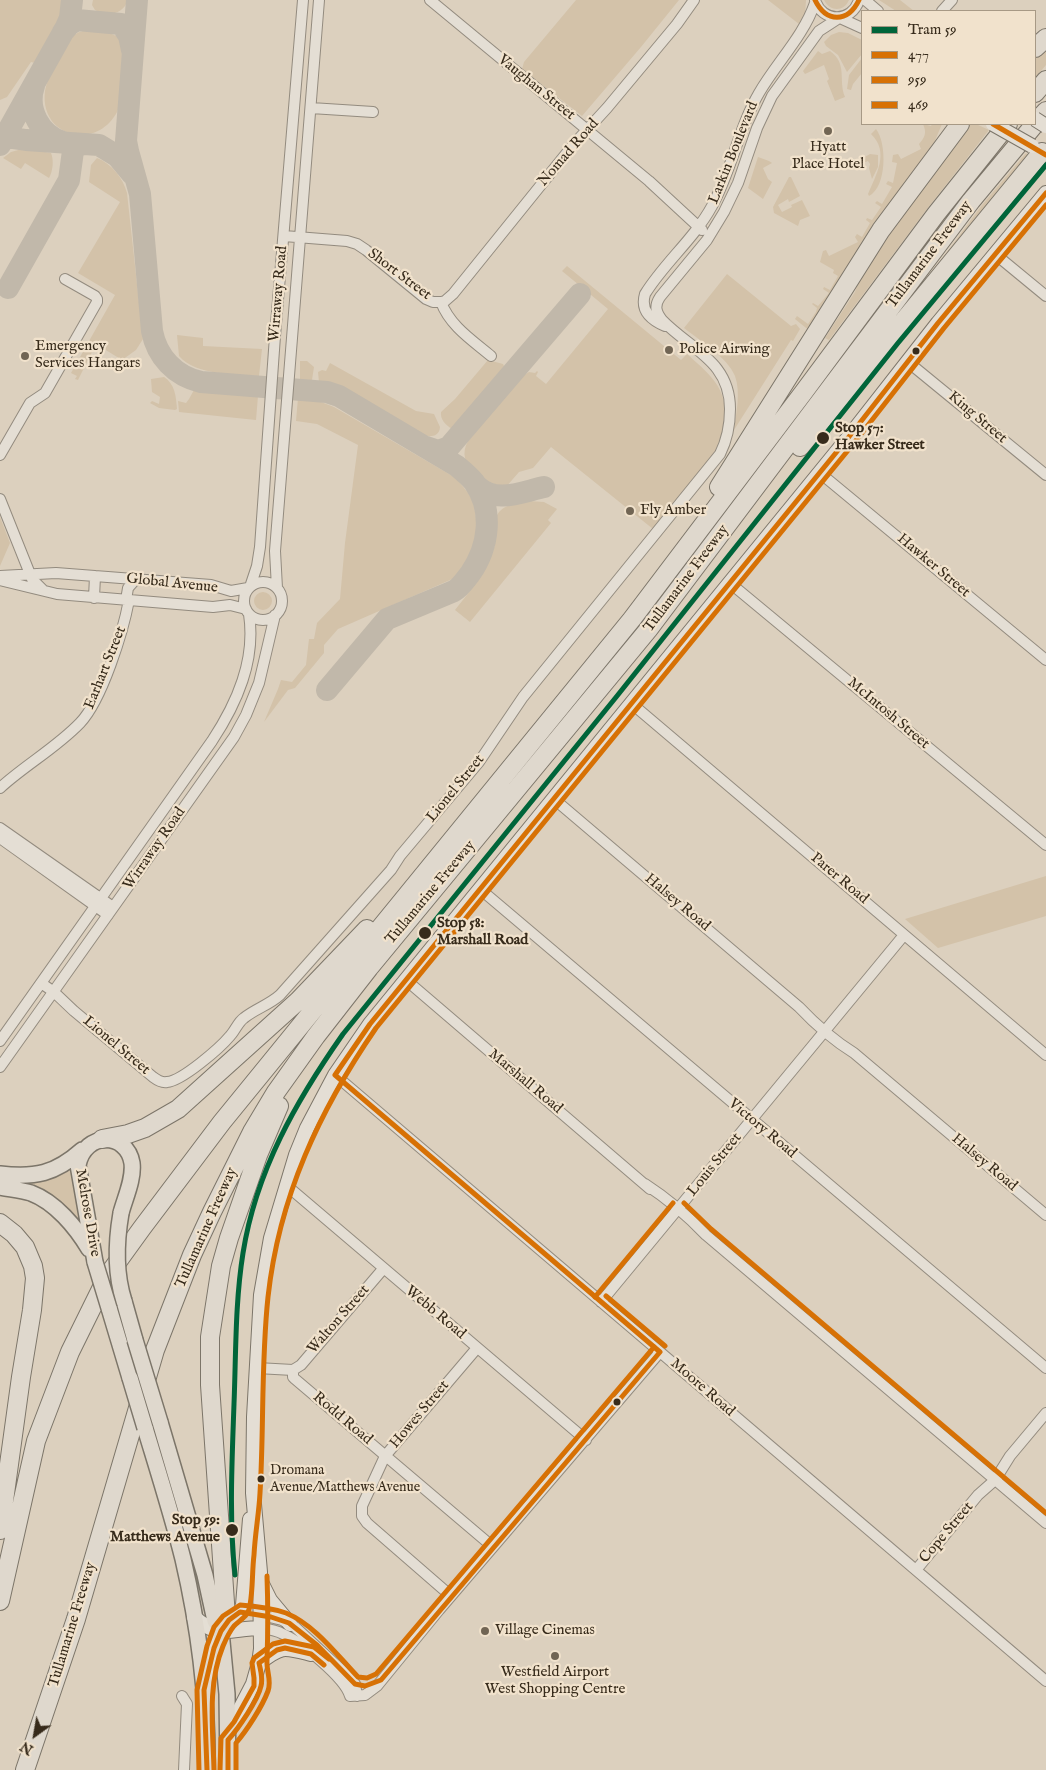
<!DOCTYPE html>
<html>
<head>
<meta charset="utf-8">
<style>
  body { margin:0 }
  #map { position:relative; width:1046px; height:1770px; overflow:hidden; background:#dcd0be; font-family:"IM FELL English",serif }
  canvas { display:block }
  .legend { position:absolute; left:861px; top:10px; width:175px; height:115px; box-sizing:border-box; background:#f1e2cc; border:1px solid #a79985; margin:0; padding:6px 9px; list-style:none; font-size:15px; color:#372b1b }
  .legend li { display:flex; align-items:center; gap:10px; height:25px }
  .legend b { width:25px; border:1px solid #a79985 }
  .north { position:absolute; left:10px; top:1710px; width:50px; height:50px; -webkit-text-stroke:4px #f1e2cc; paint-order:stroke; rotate:212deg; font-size:14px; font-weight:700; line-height:20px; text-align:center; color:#372b1b }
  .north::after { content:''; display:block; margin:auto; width:18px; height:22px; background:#372b1b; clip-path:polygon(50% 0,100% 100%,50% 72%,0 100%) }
</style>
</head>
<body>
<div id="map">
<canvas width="1046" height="1770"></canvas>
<ul class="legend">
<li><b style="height:6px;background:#00653a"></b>Tram 59</li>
<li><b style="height:6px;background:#d77105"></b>477</li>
<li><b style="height:6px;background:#d77105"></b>959</li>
<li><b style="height:6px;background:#d77105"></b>469</li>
</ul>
<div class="north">N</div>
</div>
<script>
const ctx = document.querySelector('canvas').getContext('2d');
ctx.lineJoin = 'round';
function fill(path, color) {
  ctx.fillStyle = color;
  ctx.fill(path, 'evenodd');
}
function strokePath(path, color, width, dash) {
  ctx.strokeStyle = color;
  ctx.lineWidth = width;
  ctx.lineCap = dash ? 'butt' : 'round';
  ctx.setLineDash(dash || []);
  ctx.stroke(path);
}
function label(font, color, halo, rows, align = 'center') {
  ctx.font = font + ' "IM FELL English",serif';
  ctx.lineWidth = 4.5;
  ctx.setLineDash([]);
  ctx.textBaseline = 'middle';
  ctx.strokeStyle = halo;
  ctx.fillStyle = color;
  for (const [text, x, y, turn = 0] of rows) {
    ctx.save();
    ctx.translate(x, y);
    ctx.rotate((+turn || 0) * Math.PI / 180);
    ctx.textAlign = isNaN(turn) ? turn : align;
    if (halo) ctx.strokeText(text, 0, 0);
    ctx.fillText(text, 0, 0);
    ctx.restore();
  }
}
fill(new Path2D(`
  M0,0H64L60,21L35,63L31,62L7,97L0,100Z
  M93,0H128C123,15 107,17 95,10L92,5Z
  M576,0H679L641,47L582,116L522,69L524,62Z
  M768,0H806L805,17L791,38L790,37L799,24Z
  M824,0H849C844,12 830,12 824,0Z
  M879,0H900L914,11H896Z
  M83,31C99,32 119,29 124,48L119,108C100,152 39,139 45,91C47,79 54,69 59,59C65,47 69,34 83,31Z
  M839,32L848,33L862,40V54L847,72L838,55L826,46L824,42L831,35Z
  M1046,46V65L1035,78V55Z
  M818,51L822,54L830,51C848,64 838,80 845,97L835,101L827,81L829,79L824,65L805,74L803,71Z
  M862,58V73L853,84L851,90L847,89L849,75Z
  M923,124L931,126L932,124H942L934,143L904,183L894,202L811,332L795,319L797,316L808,324L816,312L817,308L812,304L813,303L818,306L829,293L823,289L824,287L830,290L838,276L833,273L834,270L820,262L823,251L826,250L829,256L858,242L855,237L857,234L862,237L870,223L866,220L867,218L872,220L881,207L875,203L877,201L882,204L892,187L886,184L888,181L893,183L897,163L892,162L893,155L898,154L901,159L921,149L919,144C925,137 927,133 923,124Z
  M971,124H976L989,130L927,209L829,340L825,338L855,292L860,277L891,229L967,126Z
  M876,129C887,143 887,187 869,196L868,194C876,175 890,152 871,134Z
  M22,149H28L51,153C54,160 53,171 49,178L25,163L21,169L3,158L11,152Z
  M1026,153L1029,156L909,303L982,205Z
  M870,154L878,155V167L872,179L869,168L870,164L868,161L863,163L861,159Z
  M758,157L769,161L772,163L763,168L768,179L772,182L763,199L748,188Z
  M97,158C112,164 123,178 127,193L143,339L136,350L122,360L96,344L78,380L75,379L77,376L71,373L115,295L78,273L120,202L89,182L91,165Z
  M789,177H791L800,196L789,202L788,199L778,205L782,212L792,207L791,205L802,200L810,216L800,220L798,226L774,213L773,207Z
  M567,266L681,360L687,354C697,363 707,371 715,382C731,403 725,432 714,453L653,529L551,447L533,468L519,472L506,487C485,484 454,466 468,441L524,375L529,372L535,373L537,371L538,372L536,376L546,384L608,309L562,271Z
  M727,274L791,326L796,324L800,329L793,341L791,340L734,430C736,414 741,392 735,376C728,358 699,340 684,328Z
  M177,335L203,338V346L262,349L259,376C236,374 196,376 179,356Z
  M488,360L503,364L505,368L454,428L452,429C446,425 440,420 441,412L455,399Z
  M300,361H307L314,367L312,380H300Z
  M330,363L416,411L434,414L440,427C439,440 425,436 416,434L338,388L319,382L318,372L322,370L326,371Z
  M164,377C175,384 176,396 177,409L175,410L159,408L150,403L152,401L159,404L160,397L152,392L151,379Z
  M194,390L258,396L256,420L179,412L178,401L186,403L189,399Z
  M298,398L316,400L334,407L456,478L469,494L474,504L478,534L476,545L470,558L457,577L338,629L324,645V653L295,688L288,690L264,722L278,689L281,680L292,682L306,665L309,639H314L317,623L340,599L345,543L358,445L317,424L296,421Z
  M529,501L544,502L557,509L548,520L551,523L470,622L455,610C470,591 489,569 495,544C497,534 492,519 500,511C506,504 520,503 529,501Z
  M0,517L10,543L0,566Z
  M254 601a9 9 0 1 1 18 0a9 9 0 1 1-18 0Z
  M1046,876V916L938,948L905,919Z
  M71,1170L79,1199L82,1229L18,1182C40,1183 51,1180 71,1170Z`), '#d3c2a9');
strokePath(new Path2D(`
  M137,0L126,141L128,151L140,194L152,331C157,357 175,376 201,382L327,392L339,396L457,466C463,471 469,476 474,482C494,510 489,547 470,574C465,580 461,587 454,591L387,619L327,690
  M63,32L69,25L77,20L121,24L129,36L132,50
  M34,86C26,109 40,135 63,142
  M0,136L26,140L99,145L117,156L132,174
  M0,145L66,27L70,18L72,0
  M8,288L69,180L73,151L77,146L83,144
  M426,447L438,451L449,447L580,294
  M477,486C496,504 521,492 544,487`), '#c1b8aa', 22);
const street = new Path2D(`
  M430,0L649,181L702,230
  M815,0C822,23 852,23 859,0
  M865,0L878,11
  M942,11L952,0
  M840,18L862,28
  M311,108L373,112
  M284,236L347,241L357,244L366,250L426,299L433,302H441C450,326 472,340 491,356
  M995,254L1046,296
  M441,302L445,301L453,294L574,144L607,108L677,24L694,0
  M665,326C651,320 640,311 645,294C664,263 694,239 712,206C732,170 738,129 759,93C777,62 803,37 815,3
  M908,362L1046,475
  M0,455L30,403L45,393L97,302V299L95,296L65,279
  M820,473L1046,660
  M0,499L32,579L43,590
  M0,576L56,573L211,585L231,591L248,588
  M0,580L57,594L213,607L230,605L246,609
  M244 601a19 19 0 1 1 38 0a19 19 0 1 1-38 0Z
  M730,583L1046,845
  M250,587L257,566L260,547L275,336L303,0
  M277,588L275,551L319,0
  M94,598L95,576
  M126,600L128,588L136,579
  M631,703L1046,1055
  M0,788C25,765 56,748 80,723C102,700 123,632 129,600
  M554,799L799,1007C816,1025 833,1040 854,1053L1046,1215
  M0,828L113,907
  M0,838L108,915
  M480,889L1046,1368
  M406,980L650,1189
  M41,983L54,992L74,1011L153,1077C157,1080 162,1083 167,1082C182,1081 220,1048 230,1036C235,1031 238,1022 244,1018C255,1009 269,1005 280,995L391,870L400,856L479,762L523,697L720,454C727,440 730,425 730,409C730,361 691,350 662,320C656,312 654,306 660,297L707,240L724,212L738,183L757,128L772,96L819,31L839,18
  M0,1041L212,741C237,703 256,660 249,614
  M0,1067L234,737L246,715L259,683L275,615
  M335,1075L1046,1681
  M645,1184C668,1199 687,1215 706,1235L1046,1523
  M286,1185L586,1440
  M601,1302L904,935
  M257,1368L293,1370
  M293,1370V1377L295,1379L493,1547
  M293,1370L301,1365L383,1269
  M916,1570L978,1495L995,1480L1010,1456L1046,1413
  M451,1596L367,1523L362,1516V1506L385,1456L477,1348
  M261,1615L282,1620L295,1627L349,1677L355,1684L357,1696
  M261,1628C269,1629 276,1630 283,1634C301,1642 345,1678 350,1696L365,1695L377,1686L439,1610L660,1352
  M182,1696L187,1704L184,1770`);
const secondary = new Path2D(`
  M261,1582L270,1600L290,1624
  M194,1617C219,1640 231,1628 261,1628
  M259,1663C282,1645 284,1647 311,1654
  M205,1686C210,1668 212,1648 221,1632C227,1621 240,1616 243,1605L250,1519
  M228,1732L253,1684L259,1663L261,1649L260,1572L253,1493L254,1417L261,1295L271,1238L296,1155L307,1128L335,1075L370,1024L848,438L938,323L1046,193`);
const primary = new Path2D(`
  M0,1174C35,1178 55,1174 82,1150
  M0,1187C10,1189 21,1190 31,1193C55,1202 76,1227 89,1249
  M95,1262L78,1165C85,1131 127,1132 132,1163C134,1179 125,1198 121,1213
  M124,1301L135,1340
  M109,1308L130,1378
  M160,1422L205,1575L215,1621L221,1631L227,1694L228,1770
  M145,1428C158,1471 172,1515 183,1559C199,1628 208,1699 207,1770`);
const highway = new Path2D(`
  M1035,48L1046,38
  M1035,93L1046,80
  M1035,123L1046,111
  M800,447L1042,152
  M719,487L881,230L960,124
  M102,1139L128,1134L145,1128L178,1109L298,1001L367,929
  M0,1223L14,1234L25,1247L33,1266L35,1278L32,1310L21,1377L0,1530
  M0,1601L36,1441L70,1352L108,1275L142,1228L222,1122L632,619L803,393L936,214L1008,124
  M221,1631L226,1617L210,1385V1337L221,1266L229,1238L258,1155L279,1106
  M25,1770L76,1619L155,1350L192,1255L212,1212L252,1132L276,1092L316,1036L369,968L648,630L971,201L1035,124`);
strokePath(street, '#938b7f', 12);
strokePath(secondary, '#7c7569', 16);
strokePath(primary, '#7c7569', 18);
strokePath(highway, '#7c7569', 20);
strokePath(street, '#e4ded4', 10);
strokePath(secondary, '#e4ded4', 14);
strokePath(primary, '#dfd8cd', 15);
strokePath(highway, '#dfd8cd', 18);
const secondaryBridge = new Path2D(`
  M1035,119L1046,126
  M993,124L1032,146`);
const primaryBridge = new Path2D(`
  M121,1213C116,1242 115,1273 124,1301
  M95,1262L109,1308
  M135,1340L160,1422
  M130,1378L145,1428`);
strokePath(secondaryBridge, '#7c7569', 16, []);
strokePath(primaryBridge, '#7c7569', 18, []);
strokePath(secondaryBridge, '#e4ded4', 14);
strokePath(primaryBridge, '#dfd8cd', 15);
strokePath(new Path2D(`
  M815,0C826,23 848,23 859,0
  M993,124L1046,155
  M335,1075L370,1024L848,438L938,323L1046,193
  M335,1075L660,1352
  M207,1770L204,1690L214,1648L221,1631L229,1620L240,1612L271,1617L289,1623L317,1645L355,1684L365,1686L381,1680L660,1352
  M228,1770V1740C238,1729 258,1700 261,1686C263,1679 261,1671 259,1663L277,1650L285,1648L311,1654L324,1665`), '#d77105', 5);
strokePath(new Path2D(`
  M214,1770C213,1729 207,1685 223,1646C226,1639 229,1632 234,1626C241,1619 249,1616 250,1605C253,1589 252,1571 254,1555C255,1534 259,1513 260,1493C264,1428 261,1362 268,1297C279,1197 319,1111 376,1028L854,443L944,328L1046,205
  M236,1770V1743C247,1730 262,1707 268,1691C272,1680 266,1671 267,1660C268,1632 268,1604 267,1576`), '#d77105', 5);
strokePath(new Path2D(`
  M684,1203L711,1229L1046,1513
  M606,1296L665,1346
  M595,1297L673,1203
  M199,1770L197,1690L207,1646L214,1627L223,1616L240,1605C255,1606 271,1608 286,1613C315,1625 337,1655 358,1677L367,1678L376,1674L654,1347
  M220,1770L221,1738L234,1722L254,1686V1678L252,1663L254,1658L273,1644L285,1641L314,1647L329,1659`), '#d77105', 5);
strokePath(new Path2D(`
  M235,1575C229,1518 232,1462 234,1404C236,1354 235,1303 243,1253C256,1171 296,1101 343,1034L617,696L898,343L1046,165`), '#00653a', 5);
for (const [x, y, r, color] of [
  [828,131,5,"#716554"],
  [669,350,5,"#716554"],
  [916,351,4.5,"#372b1b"],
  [25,356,5,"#716554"],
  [823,438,7,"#372b1b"],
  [630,511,5,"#716554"],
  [425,933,7,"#372b1b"],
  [617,1402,4.5,"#372b1b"],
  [261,1479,4.5,"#372b1b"],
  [232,1530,7,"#372b1b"],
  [485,1631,5,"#716554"],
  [555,1656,5,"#716554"]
]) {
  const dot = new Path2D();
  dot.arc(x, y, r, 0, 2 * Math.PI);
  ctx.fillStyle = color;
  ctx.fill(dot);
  strokePath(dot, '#f1e2cc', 2);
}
label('14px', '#372b1b', '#f1e2cc', [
  ["Dromana",270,1471],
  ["Avenue/Matthews Avenue",270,1488]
], 'left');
label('15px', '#372b1b', '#f1e2cc', [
  ["Vaughan Street",536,88,39],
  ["Nomad Road",569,153,-49],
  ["Larkin Boulevard",734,153,-68],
  ["Tullamarine Freeway",930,255,-53],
  ["Short Street",399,275,37],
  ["Wirraway Road",279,294,-85],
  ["King Street",977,418,40],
  ["Hawker Street",933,566,40],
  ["Tullamarine Freeway",687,579,-53],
  ["Global Avenue",172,584,6],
  ["Earhart Street",106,668,-68],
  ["McIntosh Street",888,714,40],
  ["Lionel Street",456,789,-51],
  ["Wirraway Road",155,849,-55],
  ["Parer Road",839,879,40],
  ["Tullamarine Freeway",431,893,-50],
  ["Halsey Road",677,903,40],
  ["Lionel Street",116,1046,40],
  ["Marshall Road",525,1082,40],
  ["Victory Road",762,1129,40],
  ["Halsey Road",984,1163,40],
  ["Louis Street",715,1165,-51],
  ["Melrose Drive",87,1213,80],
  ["Tullamarine Freeway",207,1228,-66],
  ["Webb Road",435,1313,40],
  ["Walton Street",339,1320,-49],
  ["Moore Road",702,1388,41],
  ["Howes Street",420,1415,-50],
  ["Rodd Road",342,1419,40],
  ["Cope Street",947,1533,-50],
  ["Tullamarine Freeway",73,1625,-73]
]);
label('15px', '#372b1b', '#f1e2cc', [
  ["Hyatt",828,148,"center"],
  ["Place Hotel",828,165,"center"],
  ["Emergency",35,347],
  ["Services Hangars",35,364],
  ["Police Airwing",679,350],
  ["Fly Amber",640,511],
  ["Village Cinemas",495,1631],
  ["Westfield Airport",555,1673,"center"],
  ["West Shopping Centre",555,1690,"center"]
], 'left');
label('bold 15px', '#372b1b', '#f1e2cc', [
  ["Stop 57:",835,429],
  ["Hawker Street",835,446],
  ["Stop 58:",437,924],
  ["Marshall Road",437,941],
  ["Stop 59:",220,1521,"right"],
  ["Matthews Avenue",220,1538,"right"]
], 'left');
</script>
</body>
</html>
